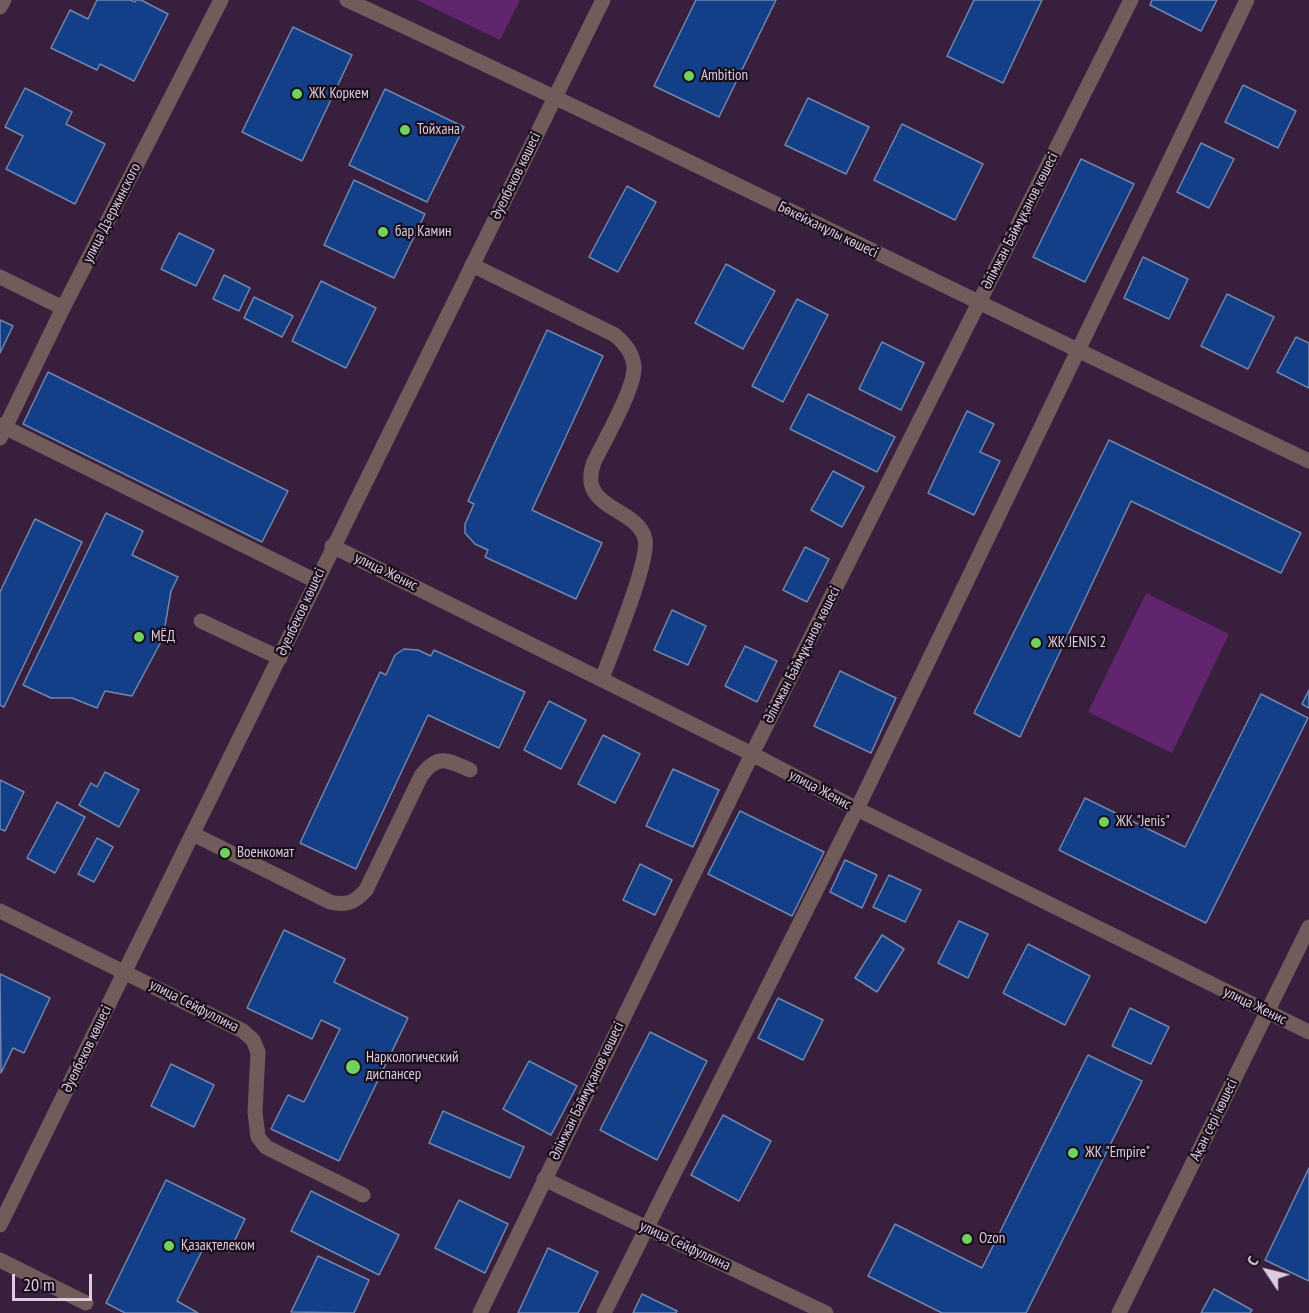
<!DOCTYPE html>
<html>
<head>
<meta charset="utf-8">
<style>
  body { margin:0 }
  #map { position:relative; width:1309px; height:1313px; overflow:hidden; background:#381f3d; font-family:"PT Sans Narrow",sans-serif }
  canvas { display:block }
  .north { position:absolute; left:1237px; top:1241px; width:60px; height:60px; -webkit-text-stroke:4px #190e1b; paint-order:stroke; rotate:305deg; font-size:16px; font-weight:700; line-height:24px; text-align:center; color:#dccce0 }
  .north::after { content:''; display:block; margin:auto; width:21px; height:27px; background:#dccce0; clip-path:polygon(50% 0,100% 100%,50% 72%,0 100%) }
  .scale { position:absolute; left:12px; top:1274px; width:80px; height:27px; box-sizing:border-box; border:3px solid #dccce0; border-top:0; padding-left:8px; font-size:18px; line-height:21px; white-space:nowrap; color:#dccce0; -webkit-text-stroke:4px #190e1b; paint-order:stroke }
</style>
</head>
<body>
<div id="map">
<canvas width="1309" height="1313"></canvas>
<div class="north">С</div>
<div class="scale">20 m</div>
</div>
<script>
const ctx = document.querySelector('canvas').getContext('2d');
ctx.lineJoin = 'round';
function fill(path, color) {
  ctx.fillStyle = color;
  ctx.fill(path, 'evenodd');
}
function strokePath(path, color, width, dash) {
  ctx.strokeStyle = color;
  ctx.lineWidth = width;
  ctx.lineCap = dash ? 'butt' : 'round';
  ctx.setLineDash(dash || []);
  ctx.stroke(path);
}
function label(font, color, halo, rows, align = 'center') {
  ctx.font = font + ' "PT Sans Narrow",sans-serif';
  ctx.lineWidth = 4.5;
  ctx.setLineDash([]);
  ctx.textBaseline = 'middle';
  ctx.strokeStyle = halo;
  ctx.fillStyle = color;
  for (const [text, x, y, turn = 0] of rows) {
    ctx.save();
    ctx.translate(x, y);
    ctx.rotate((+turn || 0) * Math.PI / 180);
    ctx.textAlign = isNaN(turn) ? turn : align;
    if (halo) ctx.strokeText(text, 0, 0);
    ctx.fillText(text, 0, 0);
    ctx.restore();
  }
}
fill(new Path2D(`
  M417,0H520L500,40Z
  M1146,593L1229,634L1172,753L1088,712Z`), '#60256c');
const building = new Path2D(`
  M97,0H130L135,2L136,0H141L168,14L134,81L100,64L97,70L51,48L70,10L88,19Z
  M696,0H776L719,117L654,86Z
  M974,0H1042L1003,83L947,56Z
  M1152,0H1217L1201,31L1150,5Z
  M293,27L352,55L302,161L242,132Z
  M1243,85L1296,111L1278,148L1225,122Z
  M25,88L72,112L66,124L105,144L75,204L6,169L23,136L5,127Z
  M385,89L464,127L427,202L349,165Z
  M808,98L869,127L846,174L785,145Z
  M902,124L983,164L955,220L874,180Z
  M1201,143L1234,159L1209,208L1177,192Z
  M1081,159L1134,184L1085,282L1033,257Z
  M354,180L425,214L394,278L324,245Z
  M627,186L656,202L618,272L589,257Z
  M179,233L214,250L196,286L161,269Z
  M1143,257L1188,279L1169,319L1124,298Z
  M726,264L775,291L743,349L695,323Z
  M224,275L250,288L239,311L213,299Z
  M321,281L376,308L346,368L292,341Z
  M1227,294L1274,317L1248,369L1201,346Z
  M254,297L293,316L282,337L244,318Z
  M797,299L828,315L783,402L752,386Z
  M0,320L13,326L0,353Z
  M547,330L603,356L532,510L602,543L576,599L485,557L488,550L475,544L465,533V524L474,504L468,501Z
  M1296,337L1309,343V388L1277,372Z
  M882,342L924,363L901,410L859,389Z
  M48,372L288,491L262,542L23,424Z
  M808,394L895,437L877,472L790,429Z
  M967,411L994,424L980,452L1000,461L974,515L928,493Z
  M1109,440L1301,533L1281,573L1131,501L1020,737L974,713Z
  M833,471L864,487L842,527L811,510Z
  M106,513L143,531L132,555L178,577L171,591L163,638L132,696L105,691L97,708L72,698H51L23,685Z
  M35,519L82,542L4,707L0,705V592Z
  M805,547L829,559L807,602L783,590Z
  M672,610L706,626L688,665L654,650Z
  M745,646L777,661L757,702L725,686Z
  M404,649L418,650L431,656L434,650L525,692L499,748L428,715L356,869L300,843L380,672L386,675L395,655Z
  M840,671L896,698L871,753L814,726Z
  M1309,690V708L1302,704Z
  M1261,694L1308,718L1206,923L1059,850L1085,798L1185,847Z
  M549,701L586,720L561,769L524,750Z
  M603,735L640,754L615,803L578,784Z
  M673,769L719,790L693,847L646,826Z
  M105,772L139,790L119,827L79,805L91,783L97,787Z
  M0,780L24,792L5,831L0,829Z
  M57,802L85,817L55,873L27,858Z
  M740,811L824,852L792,916L708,874Z
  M97,838L113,847L94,882L78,874Z
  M845,860L877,875L862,908L830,892Z
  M640,864L672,880L655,915L623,900Z
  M889,875L921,890L905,922L873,907Z
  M959,921L988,934L968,978L938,963Z
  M284,930L345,959L334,982L408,1018L339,1161L271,1129L288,1095L304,1102L340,1029L321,1020L312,1039L247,1008Z
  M882,935L904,949L877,992L855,978Z
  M1028,944L1090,976L1065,1025L1003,993Z
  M0,974L50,998L24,1053L13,1048L1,1073Z
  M778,998L823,1020L803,1060L758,1038Z
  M1130,1008L1169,1027L1151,1064L1112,1046Z
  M650,1032L707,1061L657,1160L600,1130Z
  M1088,1055L1142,1081L1026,1313H942L868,1276L895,1224L982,1268Z
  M529,1061L577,1086L551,1135L503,1109Z
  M171,1064L214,1085L194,1127L151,1106Z
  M443,1111L524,1147L510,1178L429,1143Z
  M723,1115L771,1141L739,1201L691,1175Z
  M1309,1168V1281L1265,1260Z
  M166,1180L245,1219L229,1252L207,1241L177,1301L198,1313H125L106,1303Z
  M311,1191L399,1235L379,1275L291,1231Z
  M459,1200L508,1224L485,1273L435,1248Z
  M548,1248L598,1272L578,1313H518Z
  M318,1256L369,1280L354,1313L291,1312Z
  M1214,1289L1252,1310L1250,1313H1201Z
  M642,1294L677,1311L676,1313H633Z`);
fill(building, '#133e88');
strokePath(building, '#7087ad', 1.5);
strokePath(new Path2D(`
  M0,7L4,0
  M472,265L615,335C625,344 633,353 634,367C635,388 604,441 594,462C576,510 637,506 645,539C650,561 611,653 602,679
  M0,277L63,308
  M201,621L280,658
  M193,834L330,902C347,906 355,902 366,890L421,776C438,753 448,760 470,770
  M0,1260L86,1303`), '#725c5b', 15);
strokePath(new Path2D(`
  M347,0C670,149 988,309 1309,461
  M0,425L316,581
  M0,438L63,308L221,0
  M0,911L243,1031L253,1040L258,1052L255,1112L258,1137L266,1147L278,1153L363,1195
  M544,1179L826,1313
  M480,1313L752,754L1131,0
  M604,1313L857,809L1247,0`), '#725c5b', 15);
strokePath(new Path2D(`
  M332,546L752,754L857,809L1309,1032
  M0,1225C201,817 401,408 603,0
  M1119,1313L1309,927`), '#725c5b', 15);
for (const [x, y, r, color] of [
  [689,76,6,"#70d35e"],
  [297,94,6,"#70d35e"],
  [405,130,6,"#70d35e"],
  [383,232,6,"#70d35e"],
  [139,637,6,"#70d35e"],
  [1036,643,6,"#70d35e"],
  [1104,822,6,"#70d35e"],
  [225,853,6,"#70d35e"],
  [353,1067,8,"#70d35e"],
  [1073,1153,6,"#70d35e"],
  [967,1239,6,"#70d35e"],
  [169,1246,6,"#70d35e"]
]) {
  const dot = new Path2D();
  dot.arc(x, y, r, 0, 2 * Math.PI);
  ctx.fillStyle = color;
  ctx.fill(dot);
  strokePath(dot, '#190e1b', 2);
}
label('15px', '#dccce0', '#190e1b', [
  ["Ambition",701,76],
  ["ЖК Коркем",309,94],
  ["Тойхана",417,130],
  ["бар Камин",395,232],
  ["МЁД",151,637],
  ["ЖК JENIS 2",1048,643],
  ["ЖК \"Jenis\"",1116,822],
  ["Военкомат",237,853],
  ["Наркологический",366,1058],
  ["диспансер",366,1075],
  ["ЖК \"Empire\"",1085,1153],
  ["Ozon",979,1239],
  ["Қазақтелеком",181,1246]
], 'left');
label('15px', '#dccce0', '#190e1b', [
  ["Әуелбеков көшесі",516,176,-64],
  ["улица Дзержинского",112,213,-63],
  ["Әлімжан Баймұқанов көшесі",1020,221,-63],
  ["Бөкейханұлы көшесі",828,230,26],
  ["улица Женис",386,572,26],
  ["Әуелбеков көшесі",301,612,-65],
  ["Әлімжан Баймұқанов көшесі",802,655,-63],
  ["улица Женис",820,790,28],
  ["улица Сейфуллина",194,1006,27],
  ["улица Женис",1255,1006,26],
  ["Әуелбеков көшесі",87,1049,-64],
  ["Әлімжан Баймұқанов көшесі",587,1091,-64],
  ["Ақан сері көшесі",1214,1120,-64],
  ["улица Сейфуллина",685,1246,25]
]);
</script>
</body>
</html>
